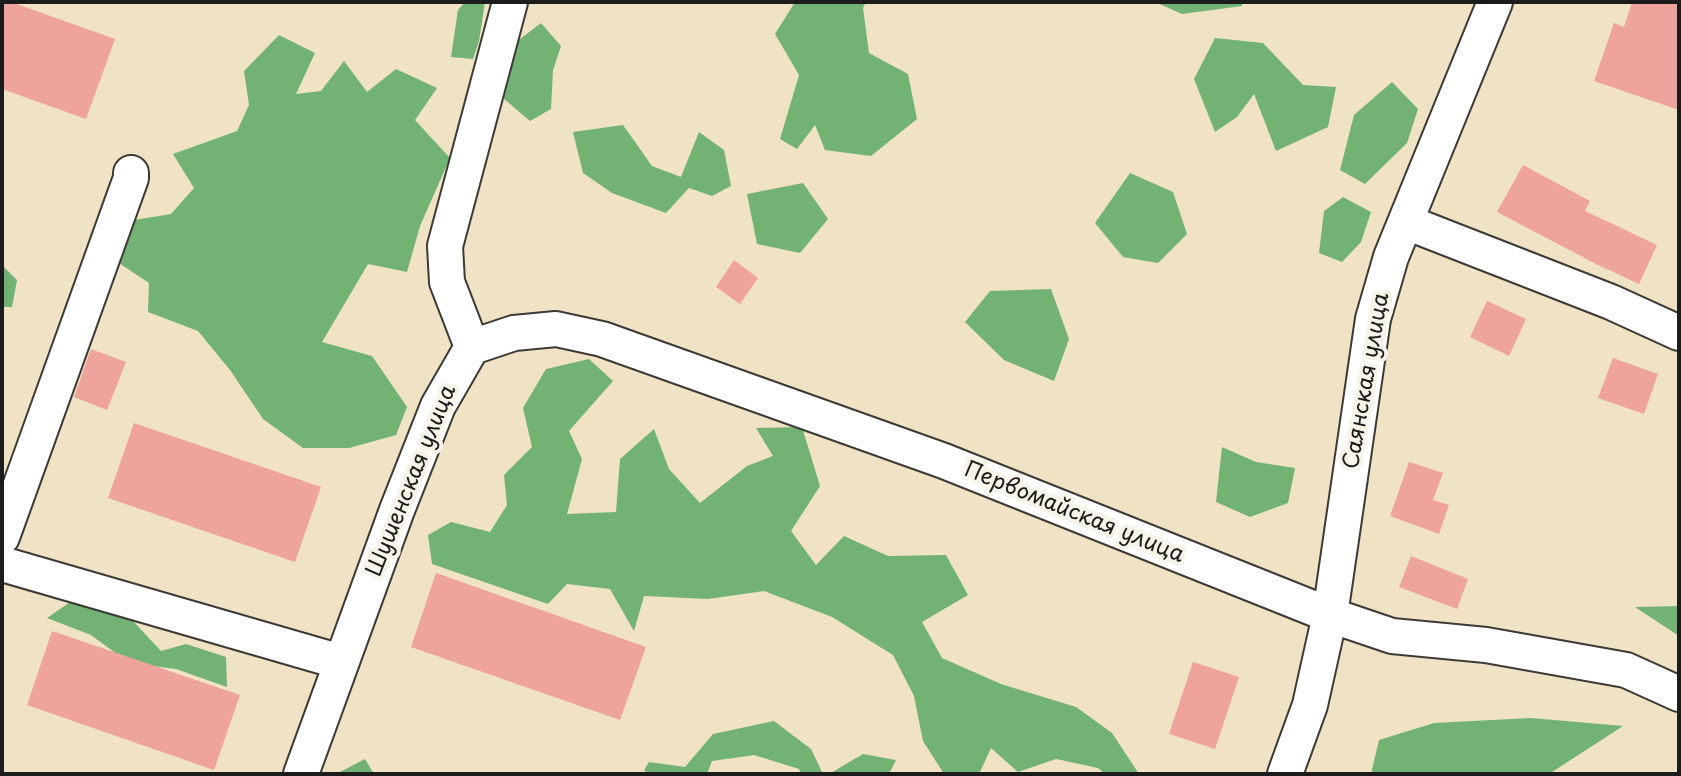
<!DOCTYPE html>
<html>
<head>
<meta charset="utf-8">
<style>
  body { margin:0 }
  #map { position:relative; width:1681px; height:776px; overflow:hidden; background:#f0e2c5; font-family:"Playpen Sans",sans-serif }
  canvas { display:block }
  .frame { position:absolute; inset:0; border:4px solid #1c1c1c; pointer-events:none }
</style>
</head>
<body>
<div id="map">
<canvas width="1681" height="776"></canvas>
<div class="frame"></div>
</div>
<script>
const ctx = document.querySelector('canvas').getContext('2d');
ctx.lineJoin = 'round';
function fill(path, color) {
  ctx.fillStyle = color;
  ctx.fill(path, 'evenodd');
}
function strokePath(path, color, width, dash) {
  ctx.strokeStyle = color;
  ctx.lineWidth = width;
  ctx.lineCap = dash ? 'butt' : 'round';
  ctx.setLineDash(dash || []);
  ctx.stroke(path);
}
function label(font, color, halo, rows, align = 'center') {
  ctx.font = font + ' "Playpen Sans",sans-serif';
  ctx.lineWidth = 8;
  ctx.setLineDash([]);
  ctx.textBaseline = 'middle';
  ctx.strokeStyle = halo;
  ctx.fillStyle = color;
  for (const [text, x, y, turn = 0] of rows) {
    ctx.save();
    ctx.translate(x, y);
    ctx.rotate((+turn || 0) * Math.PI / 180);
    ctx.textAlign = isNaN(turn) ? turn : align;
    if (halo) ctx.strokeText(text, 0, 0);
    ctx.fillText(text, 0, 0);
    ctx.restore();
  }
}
fill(new Path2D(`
  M465,2H485L479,41L473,59L451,57L458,10Z
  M795,2H866L863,8L869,53L908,74L917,119L871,156L825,150L815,125L797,149L780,139L799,75L775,34Z
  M1155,2H1242V6L1182,14Z
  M541,23L561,46L553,70L551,109L530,121L503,98V52Z
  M279,35L315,53L296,94L321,91L344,61L367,92L396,69L437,88L415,120L450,158L420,226L407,272L368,264L322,342L372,356L407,407L396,435L349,448H303L263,419L230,370L198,331L148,312L149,283L119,263L128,221L171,214L194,188L173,154L237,131L249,105L244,71Z
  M1215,38L1263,43L1303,85L1336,87L1328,127L1276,151L1254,94L1237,117L1215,132L1194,79Z
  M1392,82L1418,109L1407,143L1365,184L1340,170L1354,115Z
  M623,125L652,166L681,177L699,132L724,150L731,186L712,196L689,188L666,213L612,193L583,173L573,132Z
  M1130,173L1173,192L1187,234L1158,263L1123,257L1095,223Z
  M803,183L828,219L800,253L757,244L747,194Z
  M1343,197L1371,212L1361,242L1342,262L1319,253L1324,211Z
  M2,265L17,280L12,307H2Z
  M1051,289L1069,339L1054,381L1004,360L965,322L990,291Z
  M589,359L613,381L569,431L582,459L567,514L616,512L620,459L654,429L669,469L700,503L747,466L773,456L756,428L802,427L820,486L791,531L816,565L844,536L888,556L946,555L968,595L922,622L942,658L1001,684L1076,707L1112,733L1139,774H1105L1098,768L1056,759L1018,772L991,748L979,774H944L923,741L914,696L893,655L832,617L764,591L708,599L644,596L634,631L610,589L567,584L548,604L432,564L428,535L451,522L490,532L507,505L504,475L532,447L523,408L546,369Z
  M1222,447L1256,462L1295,468L1288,503L1250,517L1216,502Z
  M76,598L133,621L161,651L186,644L226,657L227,687L176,669L129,663L91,635L47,618Z
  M1679,606V636L1635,607Z
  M1531,718L1623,726L1549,774H1371L1379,740L1434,723Z
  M774,721L811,749L823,774H801L799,769L754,755L712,761L707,774H649L644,770L649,762L685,767L713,734Z
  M863,754L896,760L889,774H829Z
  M365,759L374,774H336Z`), '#72b274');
fill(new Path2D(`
  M2,2H11L115,39L86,119L2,89Z
  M1632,2H1679V110L1594,81L1614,23L1624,27Z
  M1523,165L1590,201L1585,211L1657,245L1639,284L1596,264L1497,212Z
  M734,260L758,278L740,304L716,287Z
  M1487,301L1526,319L1509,356L1470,337Z
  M91,349L126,362L107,410L74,397Z
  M1613,358L1658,374L1644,414L1598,398Z
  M134,423L321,487L295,562L108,498Z
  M1409,462L1443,473L1433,500L1449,505L1439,534L1390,516Z
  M1411,556L1468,579L1457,609L1399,587Z
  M436,573L646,647L620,720L411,647Z
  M52,631L240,695L214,770L27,705Z
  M1193,662L1239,677L1215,749L1169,734Z`), '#eea39d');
const minor = new Path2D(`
  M1406,222L1611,302L1679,333
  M472,347L514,333L556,329L602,339L944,461L1330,615L1392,636L1486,645L1626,670L1679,694
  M472,347L447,282L445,246L510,2
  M2,537L131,178V173
  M2,564L341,662
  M301,774L397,510L438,406L472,347
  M1285,774L1310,705L1330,615L1373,319L1391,257L1495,2`);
strokePath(minor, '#3c3a35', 38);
strokePath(minor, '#fff', 34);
label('22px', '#1c1c1c', '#f7f3e8', [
  ["Саянская улица",1367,381,-80],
  ["Шушенская улица",412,481,-68],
  ["Первомайская улица",1074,513,22]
]);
</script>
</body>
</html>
